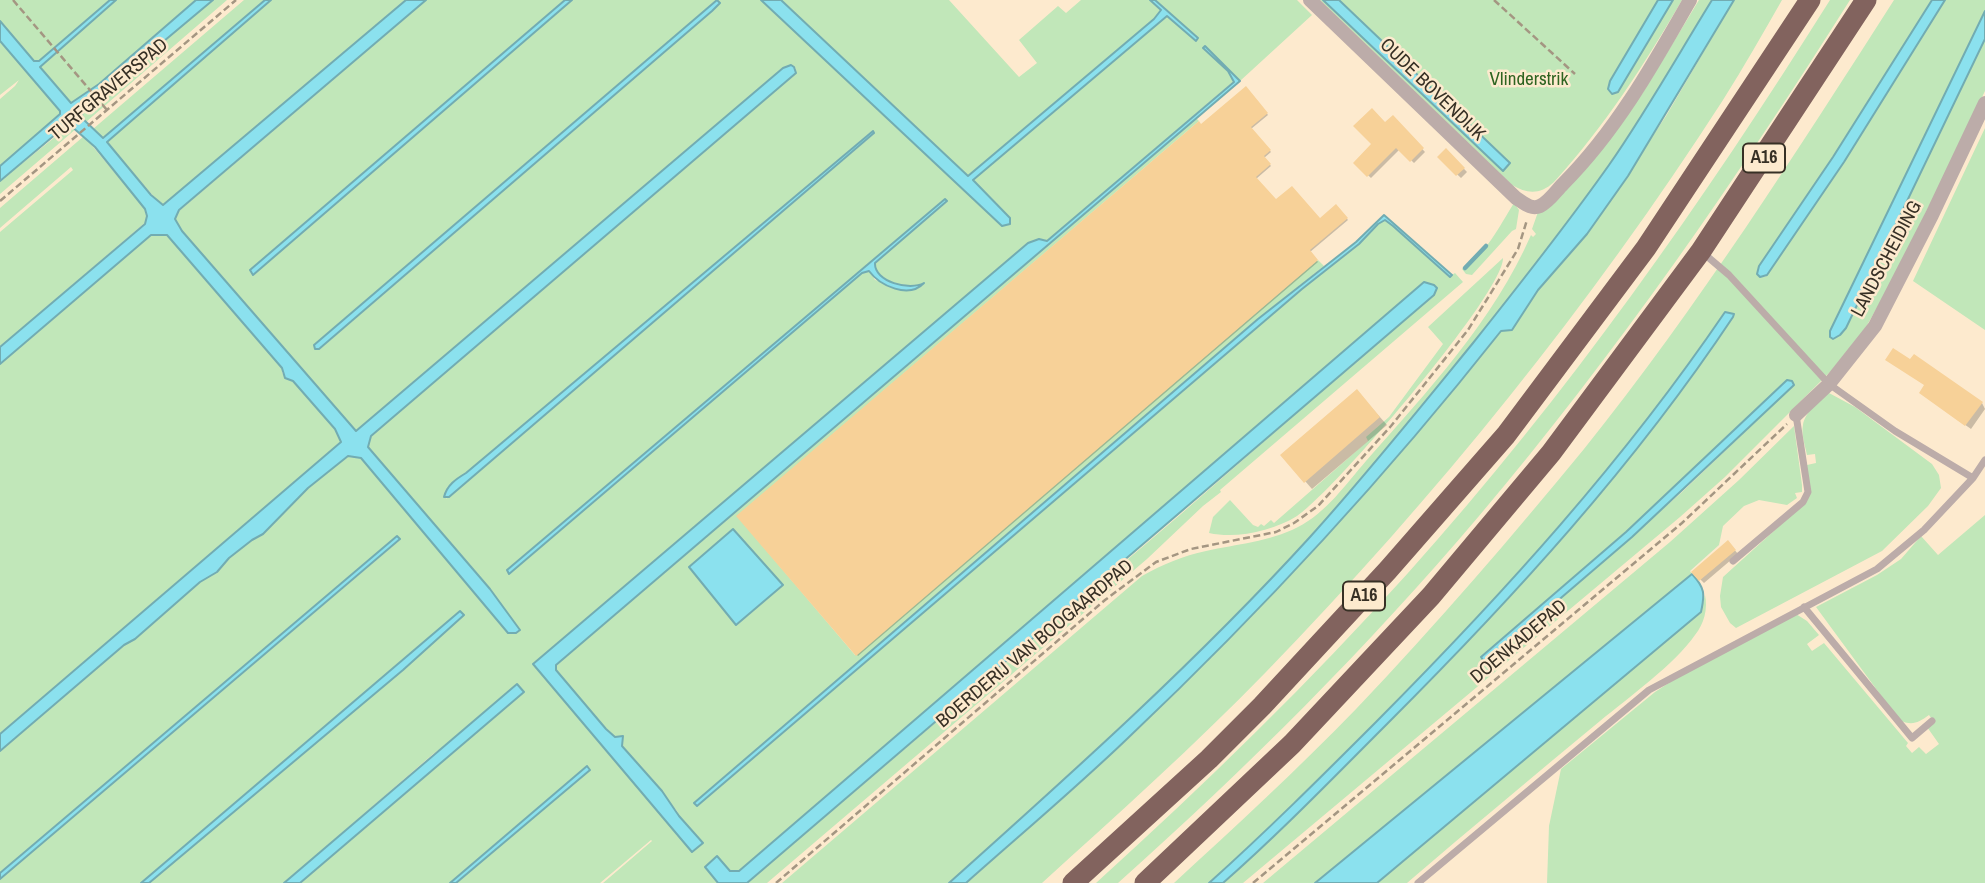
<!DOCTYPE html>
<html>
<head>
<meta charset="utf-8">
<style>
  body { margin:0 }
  canvas { display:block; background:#fdeace }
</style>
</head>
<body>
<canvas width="1985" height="883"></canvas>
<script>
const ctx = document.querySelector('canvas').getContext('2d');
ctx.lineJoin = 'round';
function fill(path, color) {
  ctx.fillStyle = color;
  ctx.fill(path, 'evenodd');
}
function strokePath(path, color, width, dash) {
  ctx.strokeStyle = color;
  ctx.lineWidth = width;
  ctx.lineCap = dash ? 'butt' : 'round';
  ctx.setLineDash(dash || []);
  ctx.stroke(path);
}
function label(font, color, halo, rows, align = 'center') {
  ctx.font = font + ' "Archivo Narrow",sans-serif';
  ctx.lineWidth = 5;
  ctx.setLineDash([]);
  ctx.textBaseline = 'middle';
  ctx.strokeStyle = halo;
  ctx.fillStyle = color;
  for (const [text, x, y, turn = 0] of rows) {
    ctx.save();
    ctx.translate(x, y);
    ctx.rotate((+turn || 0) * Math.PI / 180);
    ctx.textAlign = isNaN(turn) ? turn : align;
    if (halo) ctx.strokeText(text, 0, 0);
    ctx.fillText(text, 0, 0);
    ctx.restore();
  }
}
fill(new Path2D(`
  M0,0H110L39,61H34L0,21Z
  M116,0H196L99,84L71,103L40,67Z
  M213,0H227L86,122L82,115L84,108Z
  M244,0H265L103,138L93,129Z
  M271,0H406L168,203L161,205L107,142Z
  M426,0H565L250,270L253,275L572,0H717L315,349H320L712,11L720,3L718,0H761L1002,226H1005L1010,218L972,181L1167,16L1196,41L1198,39L1155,0H1297L1312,15L1240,81L1205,46L1203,49L1228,71L1234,81L1047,241L1043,239L1028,243L533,664L692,852L677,811L622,745L619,737H615L606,729L556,670V665L1196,118L1199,121L737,516L855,655L1318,260L1324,266L1258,319L694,803L696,806L1302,289L1359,244L1378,224L1385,220L1393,226L1449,277L1455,273L1463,282L1220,490L1221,492L1203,506L1147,559L767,883H747L1181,514L1436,291L739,871H730L717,856L705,867L718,883H603L652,841L651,840L600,883H456L589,770L587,767L450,883H300L523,692L433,754L284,883H149L403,670L460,611L141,883H0V879L400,540L397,536L0,873V751L124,645L135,639L200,582L217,572L229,558L252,540L263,534L308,488L348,456L361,458L508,633H516L520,630L490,589L368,447L371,436L796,69L790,65L783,68L356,431L182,231L175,219L179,211ZM872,131L874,134L446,499L458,478L466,473ZM945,199L947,202L875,263C874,286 912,286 923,285L917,289L875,280L869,271L862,273L510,573L508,572L507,570Z
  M781,0H949L1019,77L1037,63L1019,40L1058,6L1066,13L1081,0H1150L1161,11L1154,19L968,177Z
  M1320,0H1682C1644,65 1605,126 1554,182C1540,195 1527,194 1512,185Z
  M1699,0H1712C1678,56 1646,112 1609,165C1566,226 1520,284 1473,343C1420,408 1367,474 1310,537C1198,660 1073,772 949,883H782L1142,576C1163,564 1183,556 1206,551C1237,544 1269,542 1298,527C1326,513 1346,484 1366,461C1427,392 1494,320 1531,235L1533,237L1536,234L1532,229L1538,212L1642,94Z
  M1734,0H1782C1763,33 1744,67 1723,100C1591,305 1436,497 1266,672C1195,745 1118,814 1042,883H966L1128,739L1211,657L1318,544L1449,394L1486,347L1587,234L1666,116Z
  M1830,0H1850C1737,179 1616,354 1479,516C1368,647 1246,769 1118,883H1096C1205,784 1310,682 1408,573C1567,396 1704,201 1830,0Z
  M1894,0H1932L1833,157L1759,266L1757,271L1765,277L1844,162L1945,0H1985V11L1830,330L1831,338L1833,339L1840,335L1846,327L1985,39V91L1894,278L1866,327L1831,371L1725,477L1680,517L1243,883H1223L1300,811L1447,664L1548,554L1603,491L1707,355L1725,312C1658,409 1584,505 1503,591C1465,633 1425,673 1385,713C1327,771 1270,829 1209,883H1174C1236,826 1298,769 1357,708C1436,625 1511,538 1584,449C1698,307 1796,153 1894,0ZM1787,380L1793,382V386L1681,493L1487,663L1485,662L1482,656L1626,532Z
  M0,41L60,111V114L0,166V99L15,86L19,80L0,95Z
  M70,125L77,128L0,194V181Z
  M1985,128V330L1913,281Z
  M84,136L145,209L147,221L0,347V232L73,170L71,167L0,228V208Z
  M1514,203L1519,210L1516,229L1512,231L1472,275L1466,274L1462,269C1486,254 1499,227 1514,203Z
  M158,233L168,235L282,368V373C299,385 336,423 341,442L0,734V364L151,235Z
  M1503,258C1504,293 1331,495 1297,516C1273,531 1237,539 1209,533L1213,517L1230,500L1253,525L1258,527L1261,524L1264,526L1271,520L1274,523L1368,441L1366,437L1389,417L1443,344L1428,327Z
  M1829,393L1855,407L1932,464L1939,475L1941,488L1928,506L1882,551L1736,628L1730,623L1721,607L1720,596L1723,577L1807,501V465L1816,463L1815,454L1807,455C1805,446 1801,434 1803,425C1804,414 1820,398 1829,393Z
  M1794,426L1802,485V492L1795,493L1797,498L1787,505L1759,500L1744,506L1723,526L1719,545L1690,571L1692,574L1315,883H1263L1670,542L1739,480Z
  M1985,515V883H1547L1549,826L1561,769L1655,692L1681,675L1796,614L1807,621L1819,635L1807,644L1812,651L1824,643L1908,743L1906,746L1912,753L1919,747L1926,754L1939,744L1927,727L1934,722L1929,715C1918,723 1912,726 1899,720L1816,607L1877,575L1901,559L1921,536L1938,555Z
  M1705,595C1708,609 1704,624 1695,635C1675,664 1628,698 1600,721C1535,775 1471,828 1407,883H1377L1701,612Z`), '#c1e7b9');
const water = new Path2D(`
  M110,0H116L40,67L71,103L99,84L196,0H213L84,108L82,115L83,119L103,138L265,0H271L107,142L151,195L163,205L406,0H426L179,210L175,219L182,231L356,431L783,68L791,65L794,67L796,73L371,436L368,447L490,589L520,630L516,633H508L361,458L348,456L308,488L263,534L252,540L229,558L217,572L200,582L135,639L124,645L0,751V734L341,442L335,429L293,381L285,378L282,368L167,235H151L0,364V347L145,224L147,216L145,209L95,147L70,125L63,128L0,181V166L60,114V111L0,41V21L34,61H39Z
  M565,0H572L253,275L250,270Z
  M717,0L720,3L712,11L319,349H315L314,345Z
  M761,0H781L968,176L1154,19L1161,10L1150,0H1155L1198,38L1196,41L1167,16L973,180L1010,218V224L1002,226Z
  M1323,0H1339L1510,163L1503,171Z
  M1658,0H1673L1618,92L1612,94L1608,89L1610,81Z
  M1712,0H1734L1628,176L1587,234L1538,290L1512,330L1501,331C1388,474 1261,612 1128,738C1076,788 1020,835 966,883H949C1073,772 1198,660 1310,537C1367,474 1420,408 1473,343C1520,284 1566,226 1609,165C1646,112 1678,55 1712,0Z
  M1932,0H1945L1844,162L1767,275L1760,277L1757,274L1759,266L1833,157Z
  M1985,11V39L1846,328L1840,335L1833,339L1830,337V331Z
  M1205,46L1240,81L556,665V670L606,729L615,737L623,736L622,746L662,791L679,816L703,843L692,852L533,664L1028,243L1039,239L1047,241L1234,82L1228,71L1203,48Z
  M873,131L874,133L449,497H444C447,485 456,479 466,473Z
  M945,199L947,201L875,263C874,282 910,291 924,283C909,299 880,286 869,271L862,273L509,574L507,570Z
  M1384,215L1452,275L1450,277L1393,226L1385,220L1378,224L1359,244L1302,289L697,806L694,803L1258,319L1356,242Z
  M1424,282L1434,285L1437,288L1434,295L747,883H718L705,867L717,856L730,871H739Z
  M1725,312L1734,314L1733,317C1634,466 1513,598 1387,724C1333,778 1280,833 1223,883H1209C1267,831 1321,777 1376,722C1504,593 1623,462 1725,312Z
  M1787,380L1792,381L1794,385L1632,537L1485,663L1481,657L1626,532Z
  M733,529L783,585L736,625L689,567Z
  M397,536L400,539L0,879V873Z
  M1692,574C1705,588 1705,594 1701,612L1377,883H1315Z
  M460,611L464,615L403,670L149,883H141Z
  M517,684L524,692L300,883H284Z
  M587,766L590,770L456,883H450Z`);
fill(water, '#8be1ee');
strokePath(water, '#72acb2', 2);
fill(new Path2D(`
  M1246,88L1268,115L1251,129L1271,152L1264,158L1271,166L1256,179L1276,202L1320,221L1336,206L1348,220L1310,252L1318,262L858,656L739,516Z
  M1393,117L1425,152L1414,163L1400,149L1371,178L1355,163L1374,144L1385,124Z
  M1446,150L1467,172L1461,178L1439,157Z
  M1926,397L1982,403L1985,409L1971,429Z
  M1364,399L1387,425L1312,489L1305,481Z
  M1728,542L1738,554L1704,583L1693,572Z`), '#0003');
strokePath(new Path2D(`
  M1465,268L1486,246`), '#72acb2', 4.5);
fill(new Path2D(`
  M1246,86L1268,113L1251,127L1271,150L1264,156L1271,164L1256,177L1276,199L1292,186L1320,218L1336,204L1348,218L1310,250L1318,260L856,656L736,516L1199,121L1201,124Z
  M1372,108L1385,122L1393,115L1424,148L1410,162L1396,148L1367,177L1353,163L1371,144L1353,126Z
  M1446,148L1465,168L1456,176L1437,157Z
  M1893,348L1910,359L1914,354L1983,402L1965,426L1919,393L1924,385L1885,360Z
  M1357,389L1380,417L1304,483L1280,455Z
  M1728,540L1736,550L1699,581L1691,572Z`), '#f7d198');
strokePath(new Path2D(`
  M13,0L107,110
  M1494,0L1575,74
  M0,201L236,0
  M776,883L1105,600L1156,562L1191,549L1276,532L1294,523L1318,506L1391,426L1468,330L1518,249L1527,220
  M1253,883L1682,523L1787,424`), '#a49682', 2.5, [7, 3.5]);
strokePath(new Path2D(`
  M1702,252L1729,275L1829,384L1895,431L1973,478L1985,460
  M1733,561L1803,502L1808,492L1796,415
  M1804,607L1912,738L1932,721
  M1418,883L1649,690L1877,569L1924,530L1973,478`), '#bcaca9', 7);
strokePath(new Path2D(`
  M1310,0L1516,198C1524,203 1531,210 1540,206C1549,202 1556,191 1563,184C1616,131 1653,65 1690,0
  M1796,415L1829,384L1875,326L1932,215L1985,103`), '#bcaca9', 14);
strokePath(new Path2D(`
  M1073,883L1209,759L1262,706L1388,570L1506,435L1646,248L1810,0
  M1145,883L1292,744L1431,596L1551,453L1701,251L1866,0`), '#82635e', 21);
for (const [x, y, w] of [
  [1764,158,42],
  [1364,596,42]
]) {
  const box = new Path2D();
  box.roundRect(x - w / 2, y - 14.5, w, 29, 5);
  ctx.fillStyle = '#fdeace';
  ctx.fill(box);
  strokePath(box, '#373025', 2);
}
label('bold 18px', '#373025', null, [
  ["A16",1764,158],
  ["A16",1364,596]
]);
label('19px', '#2e6421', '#fdeace', [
  ["Vlinderstrik",1529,80]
]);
label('19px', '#373025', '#fdeace', [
  ["TURFGRAVERSPAD",109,90,-40],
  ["OUDE BOVENDIJK",1432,90,44],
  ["LANDSCHEIDING",1887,259,-62],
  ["DOENKADEPAD",1519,642,-40],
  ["BOERDERIJ VAN BOOGAARDPAD",1035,644,-40]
]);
</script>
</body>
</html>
